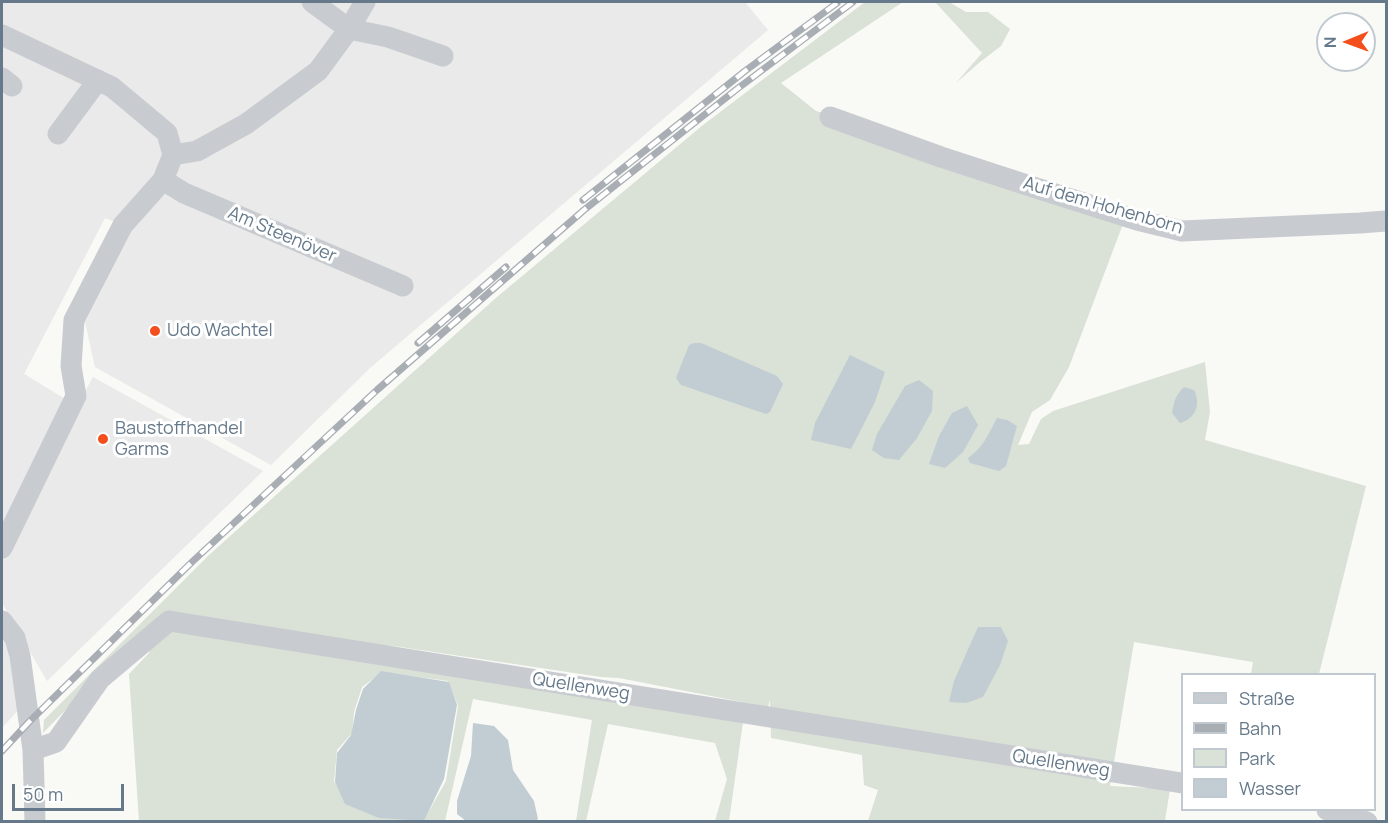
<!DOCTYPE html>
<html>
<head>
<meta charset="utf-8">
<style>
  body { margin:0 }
  #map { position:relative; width:1388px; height:823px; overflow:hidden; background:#f9f9f6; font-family:Manrope,sans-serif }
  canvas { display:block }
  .frame { position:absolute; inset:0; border:3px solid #65798a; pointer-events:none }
  .legend { position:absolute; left:1181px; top:673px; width:195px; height:138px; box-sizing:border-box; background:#fff; border:2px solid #c1c9d0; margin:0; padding:8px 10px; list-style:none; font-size:18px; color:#65798a }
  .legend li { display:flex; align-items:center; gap:12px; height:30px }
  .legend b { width:30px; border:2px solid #c1c9d0 }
  .north { position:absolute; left:1316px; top:12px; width:60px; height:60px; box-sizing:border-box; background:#fff; border:2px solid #c1c9d0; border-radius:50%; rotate:269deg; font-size:16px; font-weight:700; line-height:24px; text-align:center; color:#65798a }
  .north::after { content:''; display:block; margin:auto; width:21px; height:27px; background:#f34e1b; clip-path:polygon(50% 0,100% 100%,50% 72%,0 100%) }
  .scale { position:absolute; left:12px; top:784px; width:112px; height:27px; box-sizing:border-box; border:3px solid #65798a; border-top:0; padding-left:8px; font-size:18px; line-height:21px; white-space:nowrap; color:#65798a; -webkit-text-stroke:4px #fff; paint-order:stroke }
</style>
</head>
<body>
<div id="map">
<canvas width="1388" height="823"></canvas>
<div class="frame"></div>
<ul class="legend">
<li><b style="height:8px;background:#c8ccd0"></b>Straße</li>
<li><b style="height:8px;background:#a8aeb4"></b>Bahn</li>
<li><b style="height:16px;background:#dae1d6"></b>Park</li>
<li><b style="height:16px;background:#c1cdd2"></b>Wasser</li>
</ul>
<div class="north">N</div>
<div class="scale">50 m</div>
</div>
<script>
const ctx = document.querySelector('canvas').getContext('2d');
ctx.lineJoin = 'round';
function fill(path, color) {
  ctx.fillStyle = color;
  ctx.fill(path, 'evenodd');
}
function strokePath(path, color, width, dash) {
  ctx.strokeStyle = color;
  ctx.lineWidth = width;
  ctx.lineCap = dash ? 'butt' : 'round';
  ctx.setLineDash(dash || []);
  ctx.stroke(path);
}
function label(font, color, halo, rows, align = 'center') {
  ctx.font = font + ' Manrope,sans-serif';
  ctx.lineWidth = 6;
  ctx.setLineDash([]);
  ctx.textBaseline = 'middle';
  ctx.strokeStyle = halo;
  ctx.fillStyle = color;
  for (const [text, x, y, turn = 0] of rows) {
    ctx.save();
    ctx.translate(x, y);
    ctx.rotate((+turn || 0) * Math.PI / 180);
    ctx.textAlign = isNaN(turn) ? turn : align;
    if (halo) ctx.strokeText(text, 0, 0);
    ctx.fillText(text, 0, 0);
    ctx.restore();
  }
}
fill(new Path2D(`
  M2,2H745L768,30L370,368L271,465L95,367L85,322L133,229L105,218L24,374L77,406L93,377L263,471L47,681L2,603Z
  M2,630L11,642L21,707L2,728Z`), '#e9eae9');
fill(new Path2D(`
  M865,2H903L781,83L816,111L849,120L1123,224L1069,367L1050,400L1032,412L1018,445L1029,444L1041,419L1053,411L1205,362L1210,412L1205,440L1366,486L1319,674H1251L1253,662L1134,642L1110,786L1170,789L1165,821H868L878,790L864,785L862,755L771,738L770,700L768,707L619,678L601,677L387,645L743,722L729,821H715L727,779L715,743L608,724L586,821H576L592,720L473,699L445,821H139L129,674L150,652L130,644L43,733L44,720L209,555L497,297L703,125ZM382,672L448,681L458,706L446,781L424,820L347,804L334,781L337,750L352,733L354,712L362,687Z
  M935,2H949L966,12H988L1010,29L1001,46L980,62L956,83L982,53Z`), '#dae1d6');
fill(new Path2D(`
  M694,343H701L777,376L783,384L770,412L766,414L681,385L676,378L689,345Z
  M850,355L885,372L875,402L851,449L811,440L815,423Z
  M919,380L933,391L932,411L917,438L899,460L884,458L872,450L877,434L905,386Z
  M1184,387L1194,390C1201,405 1196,418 1180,423L1172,413C1174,402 1175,396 1184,387Z
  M967,406L978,425L963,452L945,468L929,464L939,436L952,413Z
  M997,418L1007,420L1017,426L1006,466L999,471L970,463L968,458C983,448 989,433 997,418Z
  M978,627H1001L1008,641L1000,665L983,697L966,703L949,702L954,681Z
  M381,671L449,682L457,705L444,779L424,821L379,818L345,804L335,782L337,753L351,735L356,710L363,689Z
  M473,723L494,726L508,740L513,770L534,801L538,819L534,822L466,821L457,814V801L471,756Z`), '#c1cdd2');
strokePath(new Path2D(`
  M312,2L349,29L388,37L443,56
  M2,35L112,87L167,133L173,155
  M2,78L12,86
  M830,117L941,157L1030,186L1137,220L1182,231L1360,223L1386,221
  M58,134L98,80
  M163,180L184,193L403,286
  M2,548L76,396L71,366L74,320L123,225L163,180L173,155L197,151L246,124L318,71L349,29L365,2
  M2,621L15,638L20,656L33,750L35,822
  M33,750L56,742L100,679L169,621L1182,783
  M1327,810L1367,822`), '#c8ccd0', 21);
const rail = new Path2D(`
  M583,200L745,71L837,3
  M418,343L506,267
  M2,751L29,722L192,562L377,390L584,210L737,89L853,2`);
strokePath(rail, '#a8aeb4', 7);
strokePath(rail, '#fff', 4.5, [14]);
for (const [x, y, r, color] of [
  [155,331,6,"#f34e1b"],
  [103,439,6,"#f34e1b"]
]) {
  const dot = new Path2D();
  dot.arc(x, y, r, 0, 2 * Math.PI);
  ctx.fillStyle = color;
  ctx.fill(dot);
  strokePath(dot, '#fff', 2);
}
label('18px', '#65798a', '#fff', [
  ["Auf dem Hohenborn",1103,206,16],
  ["Am Steenöver",282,235,23],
  ["Quellenweg",581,687,9],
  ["Quellenweg",1061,764,9]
]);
label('18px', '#65798a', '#fff', [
  ["Udo Wachtel",167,331],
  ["Baustoffhandel",115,429],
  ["Garms",115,450]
], 'left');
</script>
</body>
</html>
